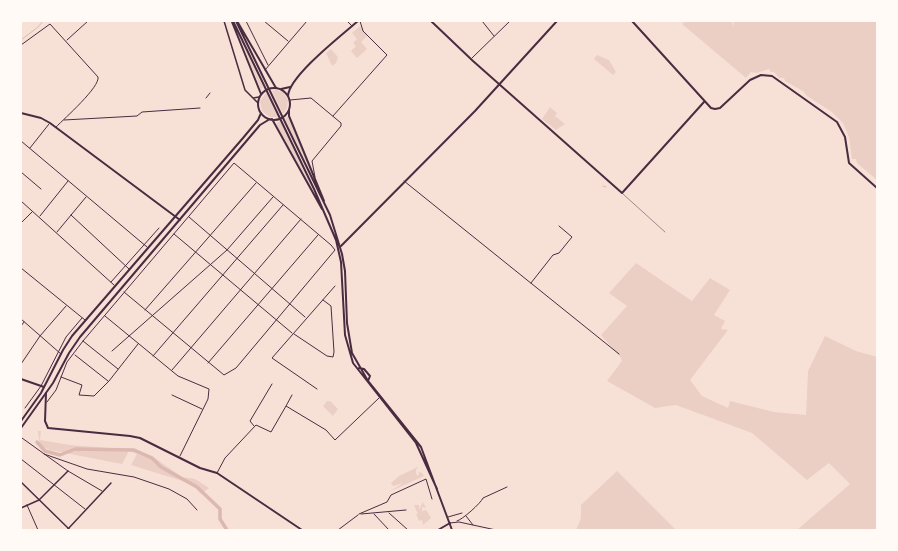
<!DOCTYPE html>
<html>
<head>
<meta charset="utf-8">
<style>
  body { margin:0 }
  #map { position:relative; width:898px; height:551px; overflow:hidden; background:#f7e1d7; font-family:"IBM Plex Sans",sans-serif }
  canvas { display:block }
  .frame { position:absolute; inset:0; border:22px solid #fffaf5; pointer-events:none }
</style>
</head>
<body>
<div id="map">
<canvas width="898" height="551"></canvas>
<div class="frame"></div>
</div>
<script>
const ctx = document.querySelector('canvas').getContext('2d');
ctx.lineJoin = 'round';
function fill(path, color) {
  ctx.fillStyle = color;
  ctx.fill(path, 'evenodd');
}
function strokePath(path, color, width, dash) {
  ctx.strokeStyle = color;
  ctx.lineWidth = width;
  ctx.lineCap = dash ? 'butt' : 'round';
  ctx.setLineDash(dash || []);
  ctx.stroke(path);
}
fill(new Path2D(`
  M685,21H731L734,27L733,21H877V180L857,163L856,159H852L849,137L843,123L832,112L807,96L803,91L785,81L784,78H779L774,72H771L769,69L757,73L751,72L746,78L682,24Z
  M360,26L367,36L361,42L367,49L357,58L351,51L356,46L353,43L357,39L352,33Z
  M239,35L263,87L261,90L239,36Z
  M331,49L338,57L336,63L332,66L326,53Z
  M597,55L609,60L616,72L613,75L594,59Z
  M276,90L283,92L288,100L287,108L283,114L272,91Z
  M266,93L278,117H270L262,111L260,101Z
  M550,107L557,113L555,116L565,124L556,130L542,119Z
  M288,116L317,185L285,119Z
  M280,121L312,188H311L277,126V123Z
  M636,263L692,301L710,278L730,290L714,315L725,321L721,329L728,330L690,380L702,396L728,408L730,401L774,412L806,415L808,371L825,336L856,351L877,357V530H797L850,484L829,463L807,480L752,433L676,405L655,408L607,381L622,361L621,358L601,335L627,306L609,293Z
  M327,401H330L338,409L333,416L323,406Z
  M38,431H41L40,440L70,445L135,450L152,456L182,477L195,479L209,488L201,494L192,484L131,465L137,454L129,451L122,464L50,450L40,446Z
  M418,467L416,470V474L418,476L419,472L422,473L424,476L389,492L403,483L393,486L391,483L399,476Z
  M617,471L676,530H576L581,518V505Z
  M423,502L426,508L422,507V511L426,510L431,518L423,525L422,520L419,521L416,514H418L414,505H419V510Z`), '#ebcfc5');
strokePath(new Path2D(`
  M21,40L38,27L43,21
  M603,186L606,187`), '#dcb8b0', 1);
strokePath(new Path2D(`
  M37,442L45,451L60,455L75,449L134,450L152,458L161,467L197,487L220,509V519L227,530`), '#dcb8b0', 3.5);
strokePath(new Path2D(`
  M623,194L665,232`), '#4a2c40', 0.5);
strokePath(new Path2D(`
  M32,21H34
  M246,21L268,65
  M264,21L288,41
  M347,21L352,26
  M482,21L494,36
  M67,40L88,21
  M21,45L50,24L98,77C100,87 65,118 56,127
  M472,58L510,21
  M265,70L307,21
  M206,98L210,93
  M290,100L311,98L341,123V126L312,161L315,177
  M333,116L387,55L363,31L360,21
  M64,120L137,116L142,112L200,108
  M21,141L147,247
  M30,148L49,124
  M21,172L41,189
  M404,181L619,354
  M21,201L114,285
  M71,215L129,269
  M40,216L68,181
  M189,217L305,317
  M21,223L32,212
  M57,232L86,197
  M174,234L292,333
  M21,268L85,320
  M111,282L159,228
  M531,283L553,255L559,253L572,237L559,226
  M145,310L256,183
  M105,316L178,376L209,389L208,399L180,456
  M21,319L61,354
  M21,326L24,322
  M294,334L327,356L333,357L334,352L331,306L323,300
  M83,341L118,369
  M112,351L227,250L273,197
  M75,355L108,381
  M153,356L283,205
  M208,363L318,235
  M21,364L40,336L66,306
  M172,370L301,219
  M61,377L82,385L79,395L94,396L109,381L138,344
  M317,389L272,358L335,286
  M172,395L202,409
  M47,402L56,390L67,362L83,341L234,163L331,245L335,250L236,368L224,375L124,292
  M286,406L292,395
  M25,408L41,386L66,337L82,318
  M254,426L250,421L272,384
  M22,438L68,471L102,491
  M44,454L87,469L134,477L169,489L187,499L197,510
  M21,459L85,509
  M217,473L225,458L256,425L271,432L286,406L326,430L335,440L379,398
  M27,505L38,530
  M389,513L408,530
  M359,514L387,502L391,495L426,479L432,499
  M361,514L406,510
  M374,514L389,530
  M466,516L473,525
  M448,517L462,513
  M457,521C462,520 481,503 483,498L507,487
  M450,523L459,522L496,530
  M338,530L358,515`), '#4a2c40', 1);
strokePath(new Path2D(`
  M224,21L245,90L258,103
  M253,98L259,97
  M21,482L70,530
  M21,508L39,500L68,471
  M67,530L111,483`), '#4a2c40', 1.5);
strokePath(new Path2D(`
  M431,21L473,61L622,193L704,102
  M632,21L711,108L715,109L720,108L750,80L761,75L772,76L837,122L845,137L849,163L877,188
  M341,246L475,111L557,21
  M21,379L44,387
  M46,393L45,421L48,428L130,436L140,438L200,468L217,473L302,530
  M438,530L450,523`), '#4a2c40', 2);
strokePath(new Path2D(`
  M233,21L314,189L336,240L341,262L345,335L353,363L416,443L437,489
  M236,21L330,215L342,254L345,271L347,323L352,353L368,381L421,447L452,530
  M237,21L276,88
  M232,22L261,94
  M258 104a16 16 0 1 1 32 0a16 16 0 1 1-32 0Z
  M281,89L290,87
  M288,96C289,76 342,35 358,21
  M289,110V116L324,201
  M21,113L41,118L50,123L180,220
  M272,119L322,209
  M359,368L364,369L370,376L368,381
  M21,421L41,393L63,350L72,336L243,138L258,120L261,113
  M21,428L53,383L69,353L80,337L260,125L270,119`), '#4a2c40', 2);
</script>
</body>
</html>
